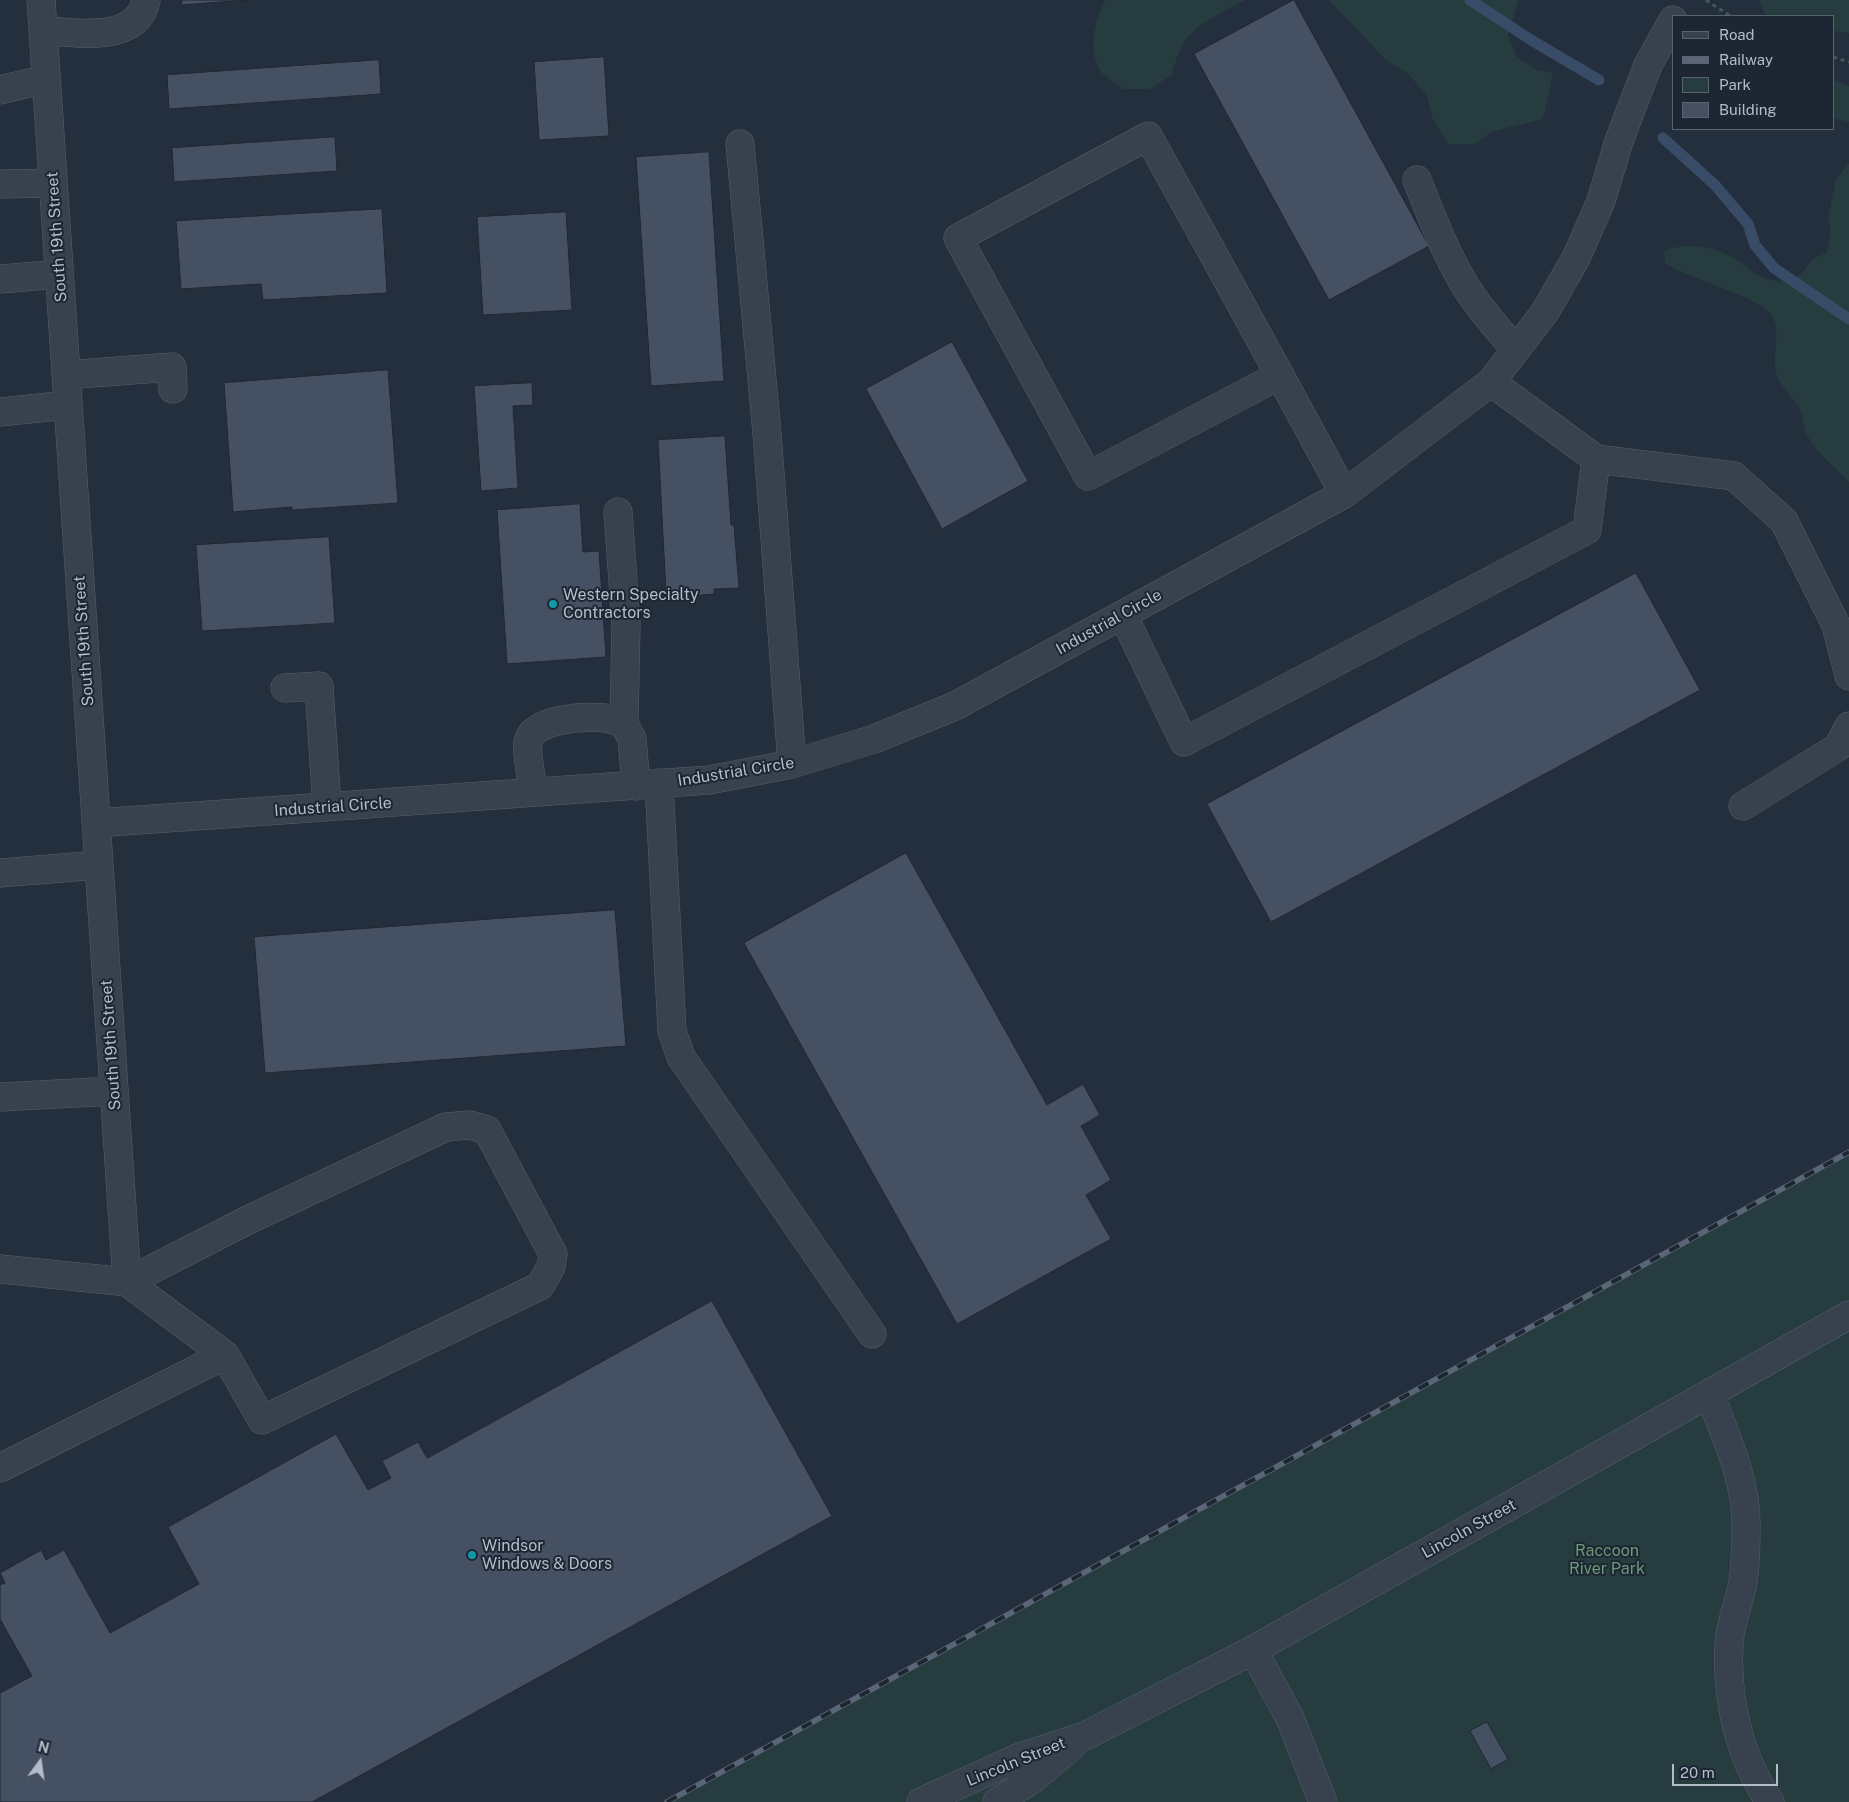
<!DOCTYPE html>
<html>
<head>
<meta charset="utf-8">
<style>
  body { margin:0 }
  #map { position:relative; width:1849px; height:1802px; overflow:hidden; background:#242f3e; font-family:"Public Sans",sans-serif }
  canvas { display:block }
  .legend { position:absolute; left:1672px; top:15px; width:162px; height:115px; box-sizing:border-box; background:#1d2633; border:1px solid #59626f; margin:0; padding:6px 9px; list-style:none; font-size:15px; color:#b4bcc9 }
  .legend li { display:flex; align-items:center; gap:10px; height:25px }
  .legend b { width:25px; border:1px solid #59626f }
  .north { position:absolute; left:15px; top:1737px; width:50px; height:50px; -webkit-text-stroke:4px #1d2633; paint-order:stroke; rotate:14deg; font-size:14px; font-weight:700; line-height:20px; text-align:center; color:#b4bcc9 }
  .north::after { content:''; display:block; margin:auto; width:18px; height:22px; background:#b4bcc9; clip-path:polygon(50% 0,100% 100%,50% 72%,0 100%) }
  .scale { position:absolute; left:1672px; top:1764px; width:106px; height:22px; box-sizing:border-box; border:2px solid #b4bcc9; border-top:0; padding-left:6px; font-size:15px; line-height:18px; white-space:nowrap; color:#b4bcc9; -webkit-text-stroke:4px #1d2633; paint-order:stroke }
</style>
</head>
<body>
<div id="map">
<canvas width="1849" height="1802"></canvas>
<ul class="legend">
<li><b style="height:6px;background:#38414e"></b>Road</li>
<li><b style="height:6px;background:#5a6575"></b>Railway</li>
<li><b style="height:14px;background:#263c3f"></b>Park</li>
<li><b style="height:14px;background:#455162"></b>Building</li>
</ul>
<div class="north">N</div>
<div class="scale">20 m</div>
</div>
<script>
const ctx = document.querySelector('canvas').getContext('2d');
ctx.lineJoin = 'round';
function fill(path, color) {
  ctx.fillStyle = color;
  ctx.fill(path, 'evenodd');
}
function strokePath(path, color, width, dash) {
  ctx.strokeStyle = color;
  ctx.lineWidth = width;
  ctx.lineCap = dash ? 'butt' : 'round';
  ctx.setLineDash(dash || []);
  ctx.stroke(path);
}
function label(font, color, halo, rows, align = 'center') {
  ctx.font = font + ' "Public Sans",sans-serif';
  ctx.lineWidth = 4;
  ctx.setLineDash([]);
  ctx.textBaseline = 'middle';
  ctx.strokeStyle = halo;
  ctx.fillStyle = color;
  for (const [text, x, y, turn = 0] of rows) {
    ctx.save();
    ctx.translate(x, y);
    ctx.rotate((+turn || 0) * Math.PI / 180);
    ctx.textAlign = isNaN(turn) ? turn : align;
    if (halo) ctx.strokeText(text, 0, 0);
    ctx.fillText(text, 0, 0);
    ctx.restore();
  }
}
fill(new Path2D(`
  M1105,0H1245C1204,23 1184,25 1172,75L1150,89H1123C1116,84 1103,76 1099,69C1088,46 1095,21 1105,0Z
  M1329,0H1518L1508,35L1517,57L1537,70L1553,73L1543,119L1494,131L1474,144H1448L1433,120L1427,95L1408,74L1386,60Z
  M1759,0H1849V33L1833,31V16H1770L1765,14Z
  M1833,80L1849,86V122L1833,118Z
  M1849,163V482C1835,467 1815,452 1806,433C1803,425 1803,415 1799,407C1793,397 1780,387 1777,376C1770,357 1783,333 1771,315C1757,295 1689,280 1665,263L1664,251C1682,243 1710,245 1728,255C1750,266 1757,283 1787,281C1801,279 1804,268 1813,259C1817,256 1822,255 1827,253L1831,229L1828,217L1836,180Z
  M1849,1152V1802H667Z`), '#263c3f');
strokePath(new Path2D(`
  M1470,0L1531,40L1599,80
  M1663,138L1715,185L1748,224L1755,245L1774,268L1849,319`), '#394c67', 11);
const building = new Path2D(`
  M182,0H247L182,5Z
  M1294,0L1429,246L1329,300L1194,54Z
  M604,57L609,136L539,140L534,62Z
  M379,60L381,94L169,109L167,75Z
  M335,137L337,171L174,182L172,148Z
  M709,152L724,381L651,386L636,157Z
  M382,209L387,293L263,300L261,284L181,289L176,221Z
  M566,212L572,310L483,315L477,217Z
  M952,342L1028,481L942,529L866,389Z
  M388,370L398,503L292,510V507L233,512L224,383Z
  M532,383L533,405L513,406L518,488L481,491L474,386Z
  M725,436L731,525H734L739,588L714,589V594L691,596V591L666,593L658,440Z
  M580,504L583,552L599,551L606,657L507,664L497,510Z
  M329,537L335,623L202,631L196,545Z
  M1636,573L1700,690L1271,922L1207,804Z
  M906,853L1047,1105L1083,1084L1100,1115L1081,1126L1111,1180L1086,1195L1111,1239L957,1324L744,943Z
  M615,910L626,1046L265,1073L254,937Z
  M712,1301L832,1516L312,1802H0V1693L32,1676L0,1619V1585L5,1583L0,1573L41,1550L46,1560L64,1550L110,1633L199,1584L168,1527L336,1434L368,1490L391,1478L382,1461L418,1442L427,1458Z
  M1487,1722L1508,1759L1491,1769L1470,1731Z`);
fill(building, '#455162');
strokePath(building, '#1f2835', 1);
const minor = new Path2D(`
  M41,0L127,1282L250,1219L446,1127L470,1125L487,1130L553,1254L551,1267L540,1286L262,1420L225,1355
  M43,30C74,33 138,44 146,0
  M0,90L46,79
  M740,144L767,433L792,764
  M1417,180C1433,219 1448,261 1472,296C1485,315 1501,333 1516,350
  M0,184L53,183
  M0,279L59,274
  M66,375L172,367L173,389
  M1280,375L1088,476L958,238L1148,136C1214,255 1280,374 1344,494
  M1491,382L1596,459L1734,476L1784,521L1836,625L1849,676
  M0,412L68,405
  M618,512L626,624L624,724
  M1123,615L1184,742L1587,530L1596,459
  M285,688L319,686L327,807
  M659,783L672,1031L681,1057L872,1334
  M533,792C532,779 526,754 528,742C533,718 586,716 605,718C611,718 618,722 624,724L632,739L636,786
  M1743,806L1838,747L1849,726
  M96,823L709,780L792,764L874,739L955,706L1344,494L1491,382L1545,312L1576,258L1601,201L1619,141L1648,65L1673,20
  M0,873L99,865
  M0,1097L114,1091
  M0,1269L127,1282L225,1355L0,1468
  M1710,1394C1725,1436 1746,1478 1746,1524C1746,1542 1746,1563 1743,1581C1740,1602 1730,1623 1729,1644C1726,1699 1739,1757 1770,1802
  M1253,1650L1290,1718L1323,1802
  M921,1802L1020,1757L1085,1736L1253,1650L1849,1315
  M997,1802L1033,1779L1072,1746`);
strokePath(minor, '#565f6c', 29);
strokePath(new Path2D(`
  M1706,0L1730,16
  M1833,57L1849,62`), '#44595c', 3, [4, 4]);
strokePath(minor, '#38414e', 28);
const rail = new Path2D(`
  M667,1802L1849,1152`);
strokePath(rail, '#5a6575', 5.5);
strokePath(rail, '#1d2633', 4, [11]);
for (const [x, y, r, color] of [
  [553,604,5,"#0f9aa8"],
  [472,1555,5,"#0f9aa8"]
]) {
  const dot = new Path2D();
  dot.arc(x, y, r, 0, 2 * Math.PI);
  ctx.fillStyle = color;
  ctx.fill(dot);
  strokePath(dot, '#1d2633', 2);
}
label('16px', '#b4bcc9', '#1d2633', [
  ["South 19th Street",57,237,-94],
  ["Industrial Circle",1109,622,-29],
  ["South 19th Street",84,641,-94],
  ["Industrial Circle",736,772,-9],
  ["Industrial Circle",333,807,-4],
  ["South 19th Street",111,1045,-94],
  ["Lincoln Street",1469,1529,-29],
  ["Lincoln Street",1016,1762,-22]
]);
label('16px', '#b4bcc9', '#1d2633', [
  ["Western Specialty",563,595],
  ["Contractors",563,613],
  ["Windsor",482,1546],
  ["Windows & Doors",482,1564]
], 'left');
label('16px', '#6b9a76', '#1d2633', [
  ["Raccoon",1607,1551],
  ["River Park",1607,1569]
]);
</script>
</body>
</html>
